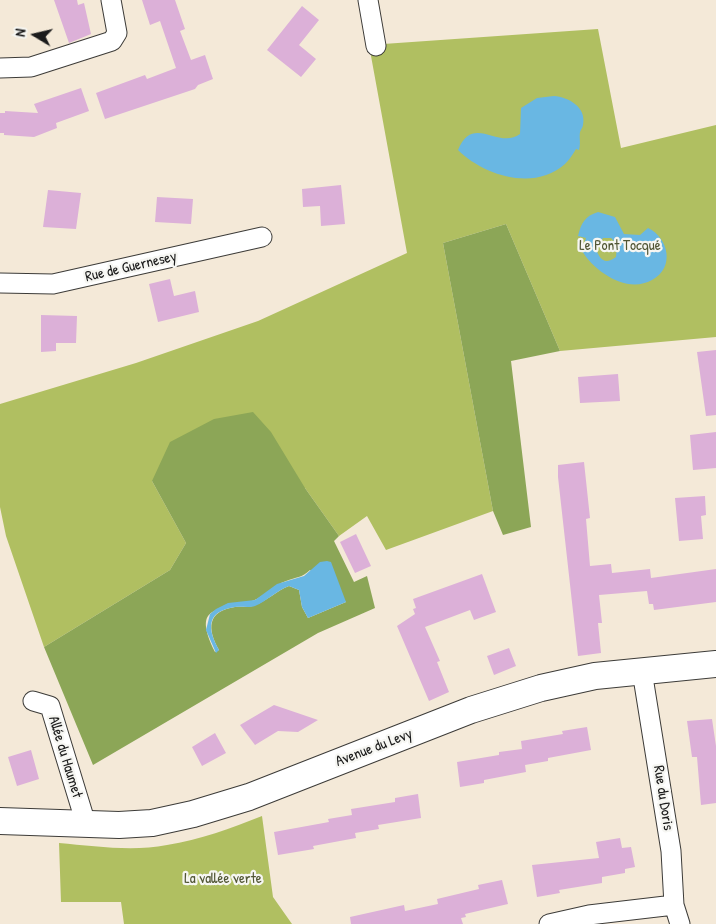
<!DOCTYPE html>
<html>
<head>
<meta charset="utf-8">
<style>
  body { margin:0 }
  #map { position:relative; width:716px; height:924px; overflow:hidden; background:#f4e9d8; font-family:"Patrick Hand",sans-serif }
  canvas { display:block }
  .north { position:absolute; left:10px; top:10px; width:50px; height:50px; -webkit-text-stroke:4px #f6f6f2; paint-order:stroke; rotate:279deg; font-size:14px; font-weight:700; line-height:20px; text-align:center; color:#1c1c1c }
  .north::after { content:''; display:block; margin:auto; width:18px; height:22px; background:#1c1c1c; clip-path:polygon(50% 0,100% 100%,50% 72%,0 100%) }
</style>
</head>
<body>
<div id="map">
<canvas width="716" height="924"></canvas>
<div class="north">N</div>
</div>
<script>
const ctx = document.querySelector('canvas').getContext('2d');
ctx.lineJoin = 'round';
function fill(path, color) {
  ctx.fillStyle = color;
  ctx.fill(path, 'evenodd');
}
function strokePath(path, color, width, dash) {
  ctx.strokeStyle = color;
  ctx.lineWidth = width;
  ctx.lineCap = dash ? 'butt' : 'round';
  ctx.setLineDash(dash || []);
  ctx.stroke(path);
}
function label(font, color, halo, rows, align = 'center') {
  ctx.font = font + ' "Patrick Hand",sans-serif';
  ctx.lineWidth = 4.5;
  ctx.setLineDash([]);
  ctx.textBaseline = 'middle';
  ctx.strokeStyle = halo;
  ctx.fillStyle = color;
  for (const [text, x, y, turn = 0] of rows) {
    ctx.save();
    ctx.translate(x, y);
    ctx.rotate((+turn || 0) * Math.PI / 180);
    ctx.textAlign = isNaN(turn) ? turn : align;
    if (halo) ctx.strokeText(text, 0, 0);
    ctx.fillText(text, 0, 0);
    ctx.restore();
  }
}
fill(new Path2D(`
  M598,29L621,148L716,125V337L560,351L506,224L443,243L493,511L386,550L367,516L339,536L305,488L152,481L186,543L170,570L44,647L6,536L0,507V404L136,363L258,321L407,253L369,45Z
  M262,816L273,897L292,924H124L121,902H61L59,843C94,846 132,852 167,845C200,840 231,828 262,816Z`), '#b0bf61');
fill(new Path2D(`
  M506,224L560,351L511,361L531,527L503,535L493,511L443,243Z
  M253,412L271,432L305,488L339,536L334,541L354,582L367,576L375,608L318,633L93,765L44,647L170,570L186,543L152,481L170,442L214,419ZM310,570L346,602L308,618L302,607L299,590L289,586C276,591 267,601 255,605C249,608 242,606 235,607C207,611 207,629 219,650L215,652C191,603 219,612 252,601C264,597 274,585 286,581C296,577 302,578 310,570Z`), '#8ca657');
fill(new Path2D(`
  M554,96C568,97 587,107 583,125C583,127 581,129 580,132C579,139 581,142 579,150L576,149C573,154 569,160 565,164C534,192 483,175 458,150C473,113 498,150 520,134L521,108L537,98Z
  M598,212L615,217L624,234L640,235L648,228C669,238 675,268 652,280C627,294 595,272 582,251L586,238L578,236C581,223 585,216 598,212ZM603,238H611L617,244L616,257C605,265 600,260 596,249Z
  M327,561L331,562L346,602L308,618L302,607L299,590L289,586C276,591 267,601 255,606C249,608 241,606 235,607C206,611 207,629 219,650L216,653L206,630L210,614L216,609L228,603L255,600L277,584L304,576L320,562Z`), '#69b7e3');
fill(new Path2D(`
  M54,0H77L78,5L84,3L91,34L69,43Z
  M142,0H175L185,29L180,31L191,60L205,55L213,79L198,85L195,89L105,119L96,93L145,75L147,79L176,68L160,21L150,25Z
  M302,6L319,20L299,45L316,59L301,77L267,50Z
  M81,88L89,111L56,123L57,128L34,137L4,135V133H0V113H5V111L38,113L34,104Z
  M341,185L345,224L321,226L320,206L303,207L302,189Z
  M48,190L81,193L76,229L43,227Z
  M157,197L193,199L191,224L155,222Z
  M170,279L174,296L195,291L199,312L158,322L149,284Z
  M41,315L77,316L76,343H56V351L41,352Z
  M716,350V415L706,416L697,352Z
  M618,374L620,401L580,403L578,377Z
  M716,432V468L693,470L690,435Z
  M584,462L590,518L586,519L590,566L611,564L612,573L650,569L651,578L716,569V602L654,610L653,604H649L647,591L599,595L602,623H598L601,653L578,656L558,477V465Z
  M705,496L706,515L701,516L703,539L679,541L675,498Z
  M356,534L371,566L355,573L340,542Z
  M482,574L496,612L474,620L470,610L425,627L440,661L437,662L449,692L429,701L397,626L415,614L413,609L416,608L413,599Z
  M509,648L516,666L494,675L487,656Z
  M274,705L318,720L298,732L278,731L255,745L240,725Z
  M712,719L716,746V803L701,805L697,757H692L687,721Z
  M587,727L591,750L548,758V761L525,765L526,772L484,780V783L460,787L457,762L499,755V752L522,749L521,741L563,734L562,731Z
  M215,733L226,753L202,766L192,747Z
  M31,750L39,779L17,786L8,757Z
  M418,794L421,818L378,825L379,829L355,833L356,838L313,846L314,849L278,855L274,832L329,822L328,819L352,815L351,809L395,802V798Z
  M620,838L622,848L631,847L635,867L625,869V873L602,877V883L559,890L560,893L537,897L532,865L599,858L596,842Z
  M502,880L508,904L465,914L466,917L461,918L463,924H351L350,917L404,905L405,911L438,904L437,899L479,889L478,885Z`), '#dcb0d8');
const street = new Path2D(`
  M368,0L376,46
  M0,68L31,67L112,41L117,33L111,0
  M0,283L53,284L262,237
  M642,671L671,851L674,905L680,924
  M33,701L50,706L86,824
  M549,924L589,915L674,905`);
const secondary = new Path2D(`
  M0,821L119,825L152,823L193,814L249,797L471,710L541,688L595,676L716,664`);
strokePath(street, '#3c3b38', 21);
strokePath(secondary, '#3c3b38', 28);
strokePath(street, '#fff', 19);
strokePath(secondary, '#fff', 26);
label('15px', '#505534', '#f6f6f2', [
  ["Le Pont Tocqué",620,246],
  ["La vallée verte",223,879]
]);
label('15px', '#1c1c1c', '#f6f6f2', [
  ["Rue de Guernesey",131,267,-13],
  ["Avenue du Levy",374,748,-21],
  ["Allée du Haumet",65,757,73],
  ["Rue du Doris",663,798,81]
]);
</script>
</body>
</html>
